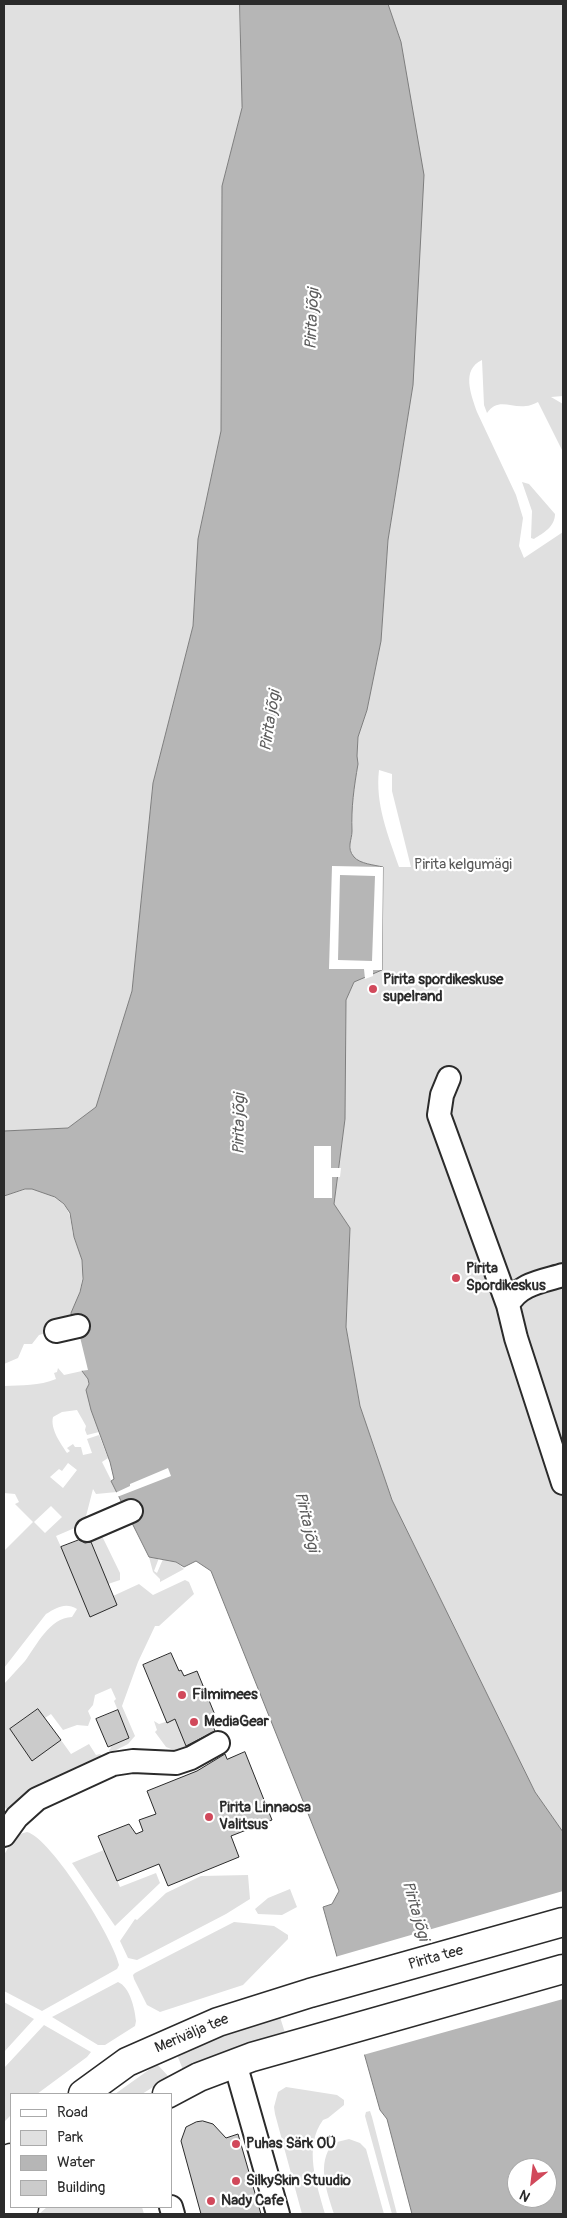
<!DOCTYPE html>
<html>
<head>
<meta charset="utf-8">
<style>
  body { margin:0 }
  #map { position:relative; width:567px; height:2218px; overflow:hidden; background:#fff; font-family:Pangolin,sans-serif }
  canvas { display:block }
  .frame { position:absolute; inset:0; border:5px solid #2b2b2b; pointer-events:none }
  .legend { position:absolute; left:10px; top:2093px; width:162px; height:115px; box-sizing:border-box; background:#fff; border:1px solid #aaa; margin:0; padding:6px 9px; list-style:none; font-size:15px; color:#2b2b2b }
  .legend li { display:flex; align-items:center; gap:10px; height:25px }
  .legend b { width:25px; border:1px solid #aaa }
  .north { position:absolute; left:507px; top:2158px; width:50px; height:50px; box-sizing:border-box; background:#fff; border:1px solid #aaa; border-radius:50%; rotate:209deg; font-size:14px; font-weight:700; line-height:20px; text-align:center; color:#2b2b2b }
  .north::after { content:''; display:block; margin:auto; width:18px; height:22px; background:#d1495b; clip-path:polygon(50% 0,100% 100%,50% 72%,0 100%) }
</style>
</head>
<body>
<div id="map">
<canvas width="567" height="2218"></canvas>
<div class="frame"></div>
<ul class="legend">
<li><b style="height:6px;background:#fff"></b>Road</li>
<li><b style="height:14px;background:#e0e0e0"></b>Park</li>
<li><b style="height:14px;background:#b6b6b6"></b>Water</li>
<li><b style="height:14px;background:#cbcbcb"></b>Building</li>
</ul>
<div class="north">N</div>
</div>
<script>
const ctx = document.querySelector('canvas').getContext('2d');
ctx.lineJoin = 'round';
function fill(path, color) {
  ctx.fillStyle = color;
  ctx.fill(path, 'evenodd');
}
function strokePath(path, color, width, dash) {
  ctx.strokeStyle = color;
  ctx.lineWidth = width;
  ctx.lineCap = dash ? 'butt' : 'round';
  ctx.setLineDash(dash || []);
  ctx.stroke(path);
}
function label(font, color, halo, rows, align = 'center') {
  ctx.font = font + ' Pangolin,sans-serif';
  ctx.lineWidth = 4.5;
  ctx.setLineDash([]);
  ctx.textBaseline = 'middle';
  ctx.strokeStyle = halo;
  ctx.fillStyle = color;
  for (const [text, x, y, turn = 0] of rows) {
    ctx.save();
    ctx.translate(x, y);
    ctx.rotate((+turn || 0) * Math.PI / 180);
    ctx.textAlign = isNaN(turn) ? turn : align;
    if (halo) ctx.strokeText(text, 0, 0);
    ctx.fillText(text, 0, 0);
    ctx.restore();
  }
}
fill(new Path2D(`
  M4,4H240L242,108L222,186L221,431L198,539L193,626L153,783L132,991L96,1107L68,1128L4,1131Z
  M388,4H563V396L551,397L563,404V452L538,402C534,404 529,406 526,406C510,408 498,397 487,413L484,405L482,360C461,370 471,394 477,412L516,495L523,518L519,546L524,558L563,532V1832L535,1792L392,1500L360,1406L346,1327L350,1228L334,1204L345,1119L346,1000L354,982L380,866C372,865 359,863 354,857C346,848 352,840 352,831C351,806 354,788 358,764L357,756L358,737L367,710L381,641L388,540L413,385L401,42ZM379,770L392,774V791L411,867H399C388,835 375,804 379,770Z
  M522,482L529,484L555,514C555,527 543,533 534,539L531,538L532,511Z
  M30,1188C41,1193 55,1194 64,1205C71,1213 71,1224 73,1234C75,1243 81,1252 82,1260C84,1280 80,1296 71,1313L73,1317L48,1323L46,1333L39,1335L32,1344H24L18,1358L4,1364V1196Z
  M58,1368L64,1375L82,1371L88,1379L89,1400L99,1432L87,1435L85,1430L86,1426L77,1410L62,1412L53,1417C50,1429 61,1444 67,1453L70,1451L67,1448L73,1444L75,1447H81L83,1455L92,1453L87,1439L99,1435L108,1458L102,1462L117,1492L96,1494L93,1489L84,1524L56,1536L65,1556L92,1545L89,1536H102L120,1573V1580L108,1584L102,1572L76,1584L90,1616L113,1596L139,1584L153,1595L185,1580L189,1582L194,1594L159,1626H155L138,1662L122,1706L135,1736L128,1744L110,1753L109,1750L111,1748L110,1746L129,1738L114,1701L116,1699L111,1688L95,1695L93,1705L88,1711L91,1718L88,1726L77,1725L63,1730L51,1714L45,1718L38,1709L10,1729L32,1760L61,1740L71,1754L89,1744L96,1755L100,1754L102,1756L46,1783L44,1781L40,1783L4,1817L7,1811L4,1805V1684C11,1676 18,1669 25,1661C37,1645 49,1618 72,1617L77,1609C66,1602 57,1607 46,1614L4,1668V1551L33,1522L15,1504L19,1502L15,1494L4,1493V1386C22,1385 39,1386 56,1379L54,1373L57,1372ZM68,1463L77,1470L63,1488L50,1477L59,1469L62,1471ZM51,1506L62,1517L45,1533L34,1522Z
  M149,1557L159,1558L154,1571L157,1573L163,1559L176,1562L184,1569L160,1582V1579L153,1572Z
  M175,1719L215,1730V1733L182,1753L166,1747L155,1732L157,1730L154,1721L159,1724Z
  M27,1832C51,1838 114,1939 119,1965L117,1969L42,2011L4,1991V1855C10,1845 14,1834 27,1832Z
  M104,1850L120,1887L156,1873L160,1883L115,1926L72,1863Z
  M248,1875L250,1899L226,1914L151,1953L137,1960L128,1958L120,1941L135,1919L137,1920L166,1893L201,1876Z
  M290,1889L297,1907L282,1915L258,1914L255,1909L268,1898Z
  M234,1922L274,1926L288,1935V1939L243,1985L160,2012L147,2005L134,1979L133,1975L135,1973Z
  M118,1982C130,1987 135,2009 136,2021L135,2026L105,2045H98L52,2017Z
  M4,2002L34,2019L4,2052Z
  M280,2017L285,2033L221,2053L183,2070L176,2052L205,2039Z
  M44,2025L91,2052L87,2057L37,2094H11V2115L4,2122V2068Z
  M157,2064L169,2077L142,2094H115Z
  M286,2087L337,2095L344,2100V2105L328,2118L323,2120C303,2147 317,2185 325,2214H302L275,2114L274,2107L278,2092Z
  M370,2111L372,2117L397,2214H392L365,2116L366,2112Z
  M349,2139L360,2143L366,2149L384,2214H334C327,2192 316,2164 333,2143Z
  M47,2207H142L144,2214H39Z`), '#e0e0e0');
const water = new Path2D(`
  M240,4H388L401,42L424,175L413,385L388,540L381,641L367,710L358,737L357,756L358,764C354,787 351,808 352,831C352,840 346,848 354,857C360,864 375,865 383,867L382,970L354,982L346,1000L345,1119L334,1204L350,1228L346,1327L360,1406L392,1500L535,1792L563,1832V2214H412L387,2119L380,2110L323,1907L332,1904L339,1891L211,1571L196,1561L184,1567L176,1562L149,1557L132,1523L133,1519L122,1503L111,1481L114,1479L110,1462L91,1410L86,1390L89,1384L88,1379L82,1371L71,1313L80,1292L83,1279L82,1260L74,1237L70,1213L64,1204L55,1197L32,1189H25L4,1196V1131L68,1128L96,1107L132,991L153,783L193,626L198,539L221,431L222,186L242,108ZM517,2168H547V2198H517Z`);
fill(water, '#b6b6b6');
strokePath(water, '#7e7e7e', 1);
fill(new Path2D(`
  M332,866L383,867L382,970H373V976L365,979L364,969H329ZM340,875L375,876L372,961L338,960Z
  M314,1146H331V1168H341L340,1177H332V1198H314Z
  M80,1337L88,1370L80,1371L72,1339Z
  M168,1468L171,1476L117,1497L115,1493L130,1486V1484Z
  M563,1891V1999L363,2055L335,1957Z`), '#fff');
const building = new Path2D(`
  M79,1540L85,1543L91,1542L117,1605L90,1617L61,1547Z
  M171,1653L179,1671L181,1670L184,1676L197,1671L215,1715L209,1717L215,1731L186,1746L175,1719L167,1723L143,1665Z
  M38,1709L61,1740L32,1761L10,1729Z
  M118,1710L129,1738L108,1747L96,1719Z
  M245,1752L272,1820L231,1836L239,1857L168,1886L159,1864L117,1881L98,1836L129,1824L136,1834L143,1831L139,1820L156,1814L147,1791L197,1771L225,1754L227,1759Z
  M203,2121L213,2124L226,2138L238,2134L261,2214H201L181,2141L186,2127L196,2122Z`);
fill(building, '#cbcbcb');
strokePath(building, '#2b2b2b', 1);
const minor = new Path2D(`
  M449,1078L442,1095L439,1115L508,1305L516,1338L563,1483
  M508,1305C518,1284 543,1281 563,1275
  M56,1331L78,1326
  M87,1530L131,1511
  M4,1835L17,1817L37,1799L113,1764L133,1761L176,1763L191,1758L218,1743
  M235,2063L278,2214
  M171,2207L173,2214
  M6,2214L5,2192L11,2160`);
const major = new Path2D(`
  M83,2094L127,2062L218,2022L310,1993L563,1922
  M167,2094L199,2077L252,2057L563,1969
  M4,2165L11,2158
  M16,2214L24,2207`);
strokePath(minor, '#2b2b2b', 26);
strokePath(major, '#2b2b2b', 31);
strokePath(minor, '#fff', 22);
strokePath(major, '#fff', 28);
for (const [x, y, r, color] of [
  [373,989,5,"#d1495b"],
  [456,1278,5,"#d1495b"],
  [182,1695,5,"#d1495b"],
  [194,1722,5,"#d1495b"],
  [209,1817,5,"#d1495b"],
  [236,2144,5,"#d1495b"],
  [236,2181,5,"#d1495b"],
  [211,2201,5,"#d1495b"]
]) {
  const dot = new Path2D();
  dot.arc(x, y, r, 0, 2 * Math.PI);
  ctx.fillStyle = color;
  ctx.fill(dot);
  strokePath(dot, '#fff', 2);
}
label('15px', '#585858', '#fff', [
  ["Pirita kelgumägi",463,865]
]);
label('bold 15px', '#2b2b2b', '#fff', [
  ["Pirita spordikeskuse",383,980],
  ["supelrand",383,997],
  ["Pirita",466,1269],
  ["Spordikeskus",466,1286],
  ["Filmimees",192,1695],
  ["MediaGear",204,1722],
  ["Pirita Linnaosa",219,1808],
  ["Valitsus",219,1825],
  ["Puhas Särk OÜ",246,2144],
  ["SilkySkin Stuudio",246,2181],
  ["Nady Cafe",221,2201]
], 'left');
label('15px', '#2b2b2b', '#fff', [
  ["Pirita tee",436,1958,-16],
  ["Merivälja tee",192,2034,-23]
]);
label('italic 16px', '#5c5c5c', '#fff', [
  ["Pirita jõgi",313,319,-87],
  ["Pirita jõgi",271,721,-81],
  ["Pirita jõgi",240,1124,-89],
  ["Pirita jõgi",306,1522,77],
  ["Pirita jõgi",415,1911,74]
]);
</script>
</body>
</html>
